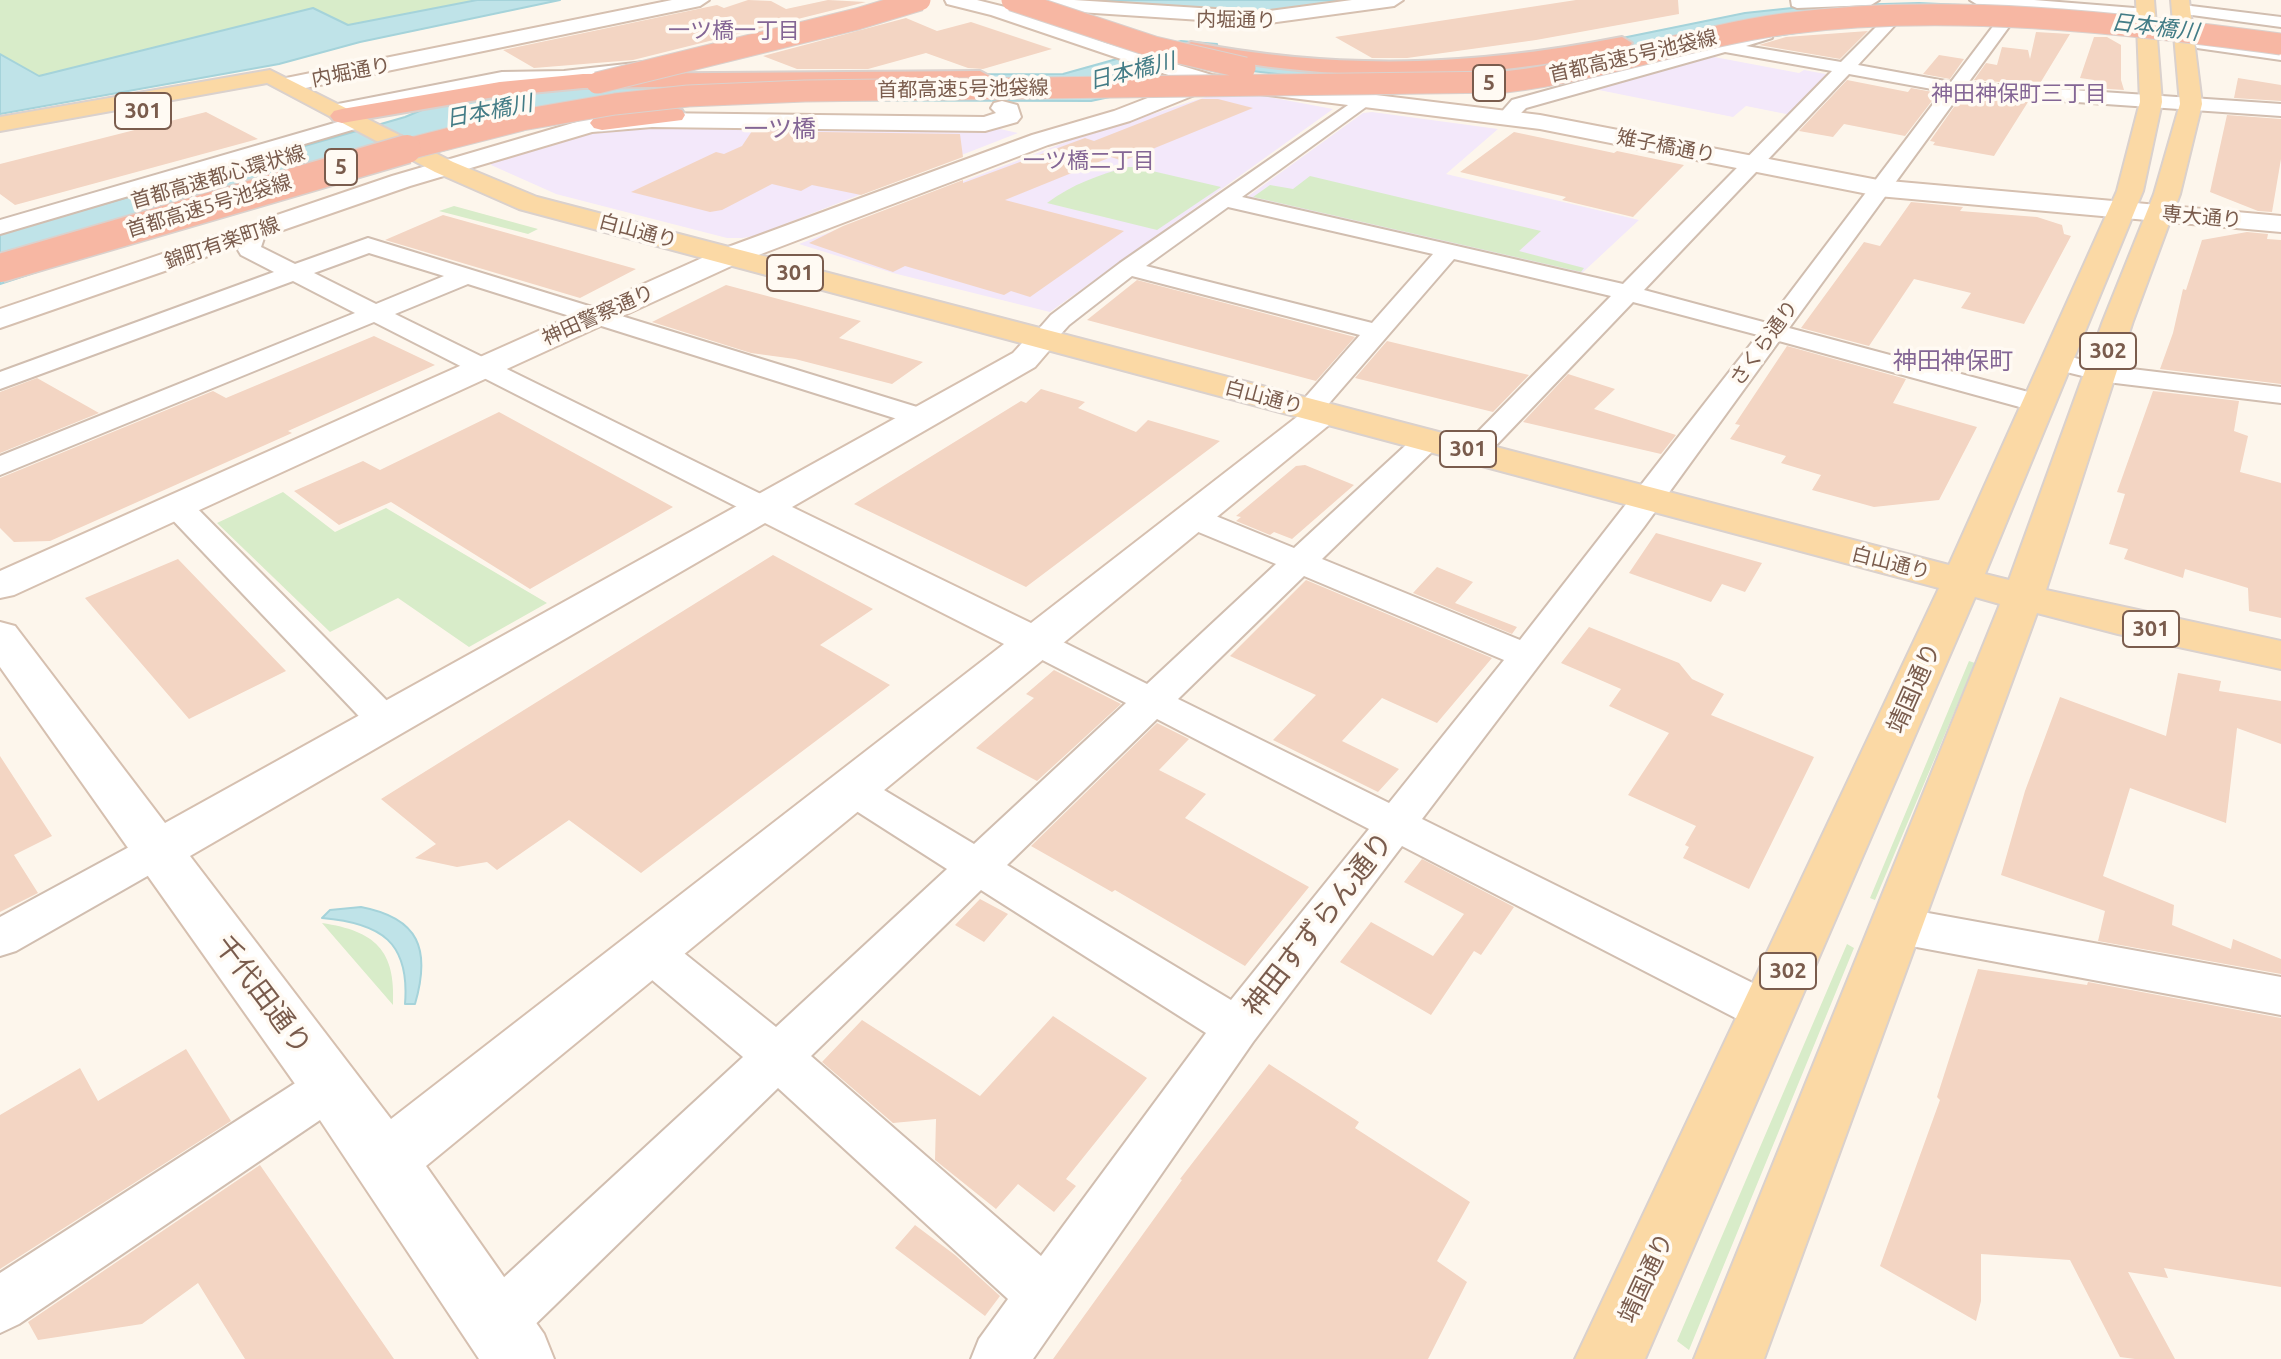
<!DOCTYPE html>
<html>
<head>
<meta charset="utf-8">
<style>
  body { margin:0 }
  canvas { display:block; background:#fdf6ec }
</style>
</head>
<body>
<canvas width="2281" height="1359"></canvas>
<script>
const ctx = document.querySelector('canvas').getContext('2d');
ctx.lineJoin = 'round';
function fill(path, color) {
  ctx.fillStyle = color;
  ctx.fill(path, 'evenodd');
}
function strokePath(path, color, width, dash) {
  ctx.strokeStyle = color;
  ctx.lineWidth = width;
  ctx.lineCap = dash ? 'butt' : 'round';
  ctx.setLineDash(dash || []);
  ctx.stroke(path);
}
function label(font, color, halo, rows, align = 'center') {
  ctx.font = font + ' Ubuntu,"Noto Sans JP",sans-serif';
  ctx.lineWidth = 7;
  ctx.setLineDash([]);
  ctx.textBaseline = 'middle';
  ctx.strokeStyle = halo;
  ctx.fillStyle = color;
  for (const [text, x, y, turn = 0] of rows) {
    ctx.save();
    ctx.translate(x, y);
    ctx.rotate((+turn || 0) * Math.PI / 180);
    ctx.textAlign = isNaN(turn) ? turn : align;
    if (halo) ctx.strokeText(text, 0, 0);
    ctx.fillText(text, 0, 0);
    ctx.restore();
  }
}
fill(new Path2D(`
  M1709,56L1799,73L1804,70L1831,75L1791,115L1746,106L1733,117L1594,89Z
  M1253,94L1333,109L1050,312L893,273L799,244L1074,139L1209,96Z
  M1372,112L1498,129L1446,174L1639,220L1581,274L1247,197L1363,113Z
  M633,125L991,127L1018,133L754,236L742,238H727L556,194L491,165L492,160L586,131Z`), '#f3e8fa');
fill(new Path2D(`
  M0,0H477L348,26L313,8L38,76L0,54Z
  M1128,167H1152L1148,170L1221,187L1157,230L1047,203C1073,184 1098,175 1128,167Z
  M1310,176L1541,231L1519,251L1584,268L1581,272L1253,197L1270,185L1293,189Z
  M454,206L538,229L528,234L439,211Z
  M283,492L335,532L386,508L547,603L469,647L398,598L330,632L217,523Z
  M1969,661L1975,663L1875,900L1870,898Z
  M322,923C375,931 396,950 393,1005Z
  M1847,944L1854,948L1689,1350L1677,1341Z`), '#d8ecc9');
const water = new Path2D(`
  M477,0H560L360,42L279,64L0,114V54L39,76L313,8L348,25Z
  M1052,0H1366L1261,15Z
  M1919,3L1984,6L2132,30L1897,18L1411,90L1202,65L1119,95L1091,101L726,100L584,111L192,221L0,284V234L405,117L474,88L735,75L1063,74L1181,41L1217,44L1218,49L1347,64L1514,60L1745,13L1811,6Z
  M361,907C419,918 431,949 415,1004H405C410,942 381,923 322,918L330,910Z`);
fill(water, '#bfe3e8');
strokePath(water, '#a5d3da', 2);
fill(new Path2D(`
  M748,0L771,1L786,9L828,0L866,2L633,60L534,68L503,50L717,5L724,8Z
  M1576,0H1678L1679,14L1536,40L1407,58H1372L1335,37Z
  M906,18L937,31L971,22L1052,49L983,69L968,68L926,53L868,69H797L763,56Z
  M1868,31L1840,59L1759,45L1786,37Z
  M2036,32L2070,34L2039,85L1974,80L1986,63L1997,65L2002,47L2028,50L2030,59Z
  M2094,37H2107L2121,45V80L2124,90L2093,88L2094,80L2080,78Z
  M1939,55L1964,59L1950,79L1923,74Z
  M2238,78L2281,85V101L2234,98Z
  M1847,80L1908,92L1911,88L1938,93L1905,136L1844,124L1833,137L1799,131Z
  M1961,97L2028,102L1994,156L1933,145L1935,142L1930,141Z
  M1201,99H1218L1253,108L1123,161L1111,157L1005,200L1124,231L1030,297L1011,291L1004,295L905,266L893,272L809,243L843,226L963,180V183L1085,138L1094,141Z
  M206,112L258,139L15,205L0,194V164Z
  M2227,115L2281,119V159L2272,212L2258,211L2210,192Z
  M752,131L960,134L963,157L861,195L812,185L801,191L772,184L722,210L710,212L631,192L716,152L724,154L742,146Z
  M1514,132L1614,153L1617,151L1684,165L1633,217L1562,200L1566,197L1460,172Z
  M1911,202L1963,207L1960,211L2037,217L2062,225L2064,234L2071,236L2024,324L1961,308L1971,293L1914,279L1869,346L1801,328L1864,242L1880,246Z
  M443,215L636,269L580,298L385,240Z
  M2247,232L2268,234L2267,239L2281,240V384L2160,369L2173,333L2183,289L2186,290L2202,240Z
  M1137,280L1355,337L1316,381L1087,320Z
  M726,285L861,321L839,338L923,362L892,384L795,359L751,353L652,322Z
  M374,336L435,365L288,431L292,433L50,541L14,542L0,528V478L213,391L226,398Z
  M1387,341L1529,375L1493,412L1355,378Z
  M1787,346L1906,379L1893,403L1977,427L1939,500L1874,507L1812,490L1821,475L1781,463L1786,456L1730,439L1740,425L1735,424Z
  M1568,374L1615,389L1594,409L1676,435L1661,454L1523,422Z
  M37,378L99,413L0,453V392Z
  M1041,389L1085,402L1078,408L1136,432L1148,420L1220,441L1026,587L854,504L1021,401L1026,403Z
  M2153,391L2239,401L2234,431L2248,436L2240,472L2281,483V618L2249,611L2248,588L2185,569L2183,578L2124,559L2128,549L2109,544L2125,494L2117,492Z
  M499,412L673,507L530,589L391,502L339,525L294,491L363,461L380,470Z
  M1305,465L1354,485L1292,539L1274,532L1270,535L1236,521L1241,517L1236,516L1296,466Z
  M1656,533L1762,563L1745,592L1722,584L1711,602L1629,573Z
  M773,555L873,609L820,645L890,685L641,873L569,820L497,870L487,862L457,867L415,858L436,844L381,799Z
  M178,559L286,671L189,719L85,598Z
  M1437,567L1473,582L1455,603L1517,627L1512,634L1413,593Z
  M1306,580L1492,658L1437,723L1382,698L1342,741L1399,769L1378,792L1273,740L1316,695L1230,656Z
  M1589,627L1679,663L1692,679L1724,694L1711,715L1814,757L1749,889L1683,858L1689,847L1685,845L1696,826L1628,795L1669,733L1609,706L1621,689L1561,663Z
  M1054,670L1121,704L1037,781L976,748L1034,698L1026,694Z
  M2178,673L2221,681L2219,691L2281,701V744L2237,728L2226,823L2130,788L2103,876L2174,905L2172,925L2231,949L2233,939L2281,959V974L2098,941L2105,911L2001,875L2025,791L2060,697L2166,736Z
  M1157,723L1189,739L1159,770L1206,794L1185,818L1309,887L1245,966L1115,890L1112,892L1031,846Z
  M0,756L52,836L14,855L38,893L0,912Z
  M1422,859L1514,907L1481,955L1474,951L1431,1015L1340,962L1371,922L1433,956L1464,914L1404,882Z
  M980,899L1008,914L984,942L955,925Z
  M1978,969L2087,985L2088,982L2281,1018V1287L2164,1268L2168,1278L2128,1272L2175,1359H2135L2120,1357L2070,1260L1981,1254V1301L1976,1321L1880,1266L1940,1100L1937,1097Z
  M1053,1016L1147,1078L1066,1179L1076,1186L1054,1212L1018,1184L996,1209L935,1160L936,1119L893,1123L822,1062L862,1020L980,1096Z
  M186,1049L231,1121L0,1269V1115L80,1068L98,1101Z
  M1269,1064L1359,1122L1355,1128L1470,1202L1437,1261L1467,1282L1428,1359H1053L1182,1180L1180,1179Z
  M260,1165L394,1359H245L198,1283L142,1324L38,1340L28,1322Z
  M915,1225L955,1255L1000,1296L985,1316L895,1248Z`), '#f3d5c3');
const street = new Path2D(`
  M1791,0H1879L1871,5L1797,8L1792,6Z
  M1970,0H2034L2147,9L2155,14L2147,19L1978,5Z
  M2183,5L2281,17V27L2177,13L2175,10Z
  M1888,19L1896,24L1858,65L1951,82L1997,21L2003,19L2011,24L1968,83L2281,104V116L1960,94L1789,328L2047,397L2051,403L2047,409L2037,411L2027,409L1779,341L1644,527L1422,819L1785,999L1792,1013L1785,1027L1769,1033L1753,1027L1402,846L1253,1042L1033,1359H971L979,1339L1008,1299L778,1088L515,1344L495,1352L475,1344L467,1324L475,1304L743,1057L632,963L626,950L632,937L648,932L664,937L776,1027L947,869L836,798L830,788L836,778L850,774L864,778L974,844L1126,703L1021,649L1016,641L1021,633L1033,630L1045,633L1147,684L1276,564L1179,524L1174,517L1179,510L1190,508L1201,510L1294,548L1419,433L1429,430L1439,433L1443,439L1439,445L1322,559L1520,640L1758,335L1633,302L1485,457L1475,460L1465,457L1460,451L1465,445L1611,296L1454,259L1319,415L1309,417L1299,415L1295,409L1360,335L1132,276L1069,325L1052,344H1034L1030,339L1051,315L1120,263L1364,94L1370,96L1373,100L1370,104L1242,197L1623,284L1832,71L1725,52L1526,108L1514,120H1500L1498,116L1512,100L1766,30L1772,32V38L1746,46L1841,62L1882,21ZM1849,74L1943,91L1767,323L1644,290ZM1228,207L1433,254L1372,323L1146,266ZM1304,576L1504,660L1389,803L1178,699ZM1157,719L1369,829L1231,1000L1007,865ZM981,890L1206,1033L1041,1256L811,1056Z
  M2203,39L2281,50V60L2197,48L2195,44Z
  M644,62L653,67L650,71L564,81L502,82L333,117L324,111L333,105L502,72L564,71Z
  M355,117L365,123L362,127L0,234V220Z
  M255,225L266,232L261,247L295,264L368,238L930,411L934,417L930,423L920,425L910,423L468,284L395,314L775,501L779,508L775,515L764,517L753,515L374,322L0,475V456L355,313L293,281L0,389V372L274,272L241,255L238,250L247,227ZM369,253L444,276L376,304L314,273Z
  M2055,353L2107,366L2281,387V403L2107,382L2046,367L2042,361L2046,355Z
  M177,497L188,499L399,713L405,722L399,731L386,735L373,731L166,513L162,506L166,499Z
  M157,835L172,840L178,851L172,862L16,951L0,956V917L142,840Z
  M1895,907L2281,977V1015L1895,943L1880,937L1873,925L1880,913Z
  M331,1064L348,1071L355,1086L348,1101L19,1324L0,1333V1273L314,1071Z`);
const secondary = new Path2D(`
  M672,0H709L700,6L286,92L275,85L286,78Z
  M945,0H977L1005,7L1106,43L1212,75L1540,115L1878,180L2281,216V232L1878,196L1540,129L1212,88L1130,121L1048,145L740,262L14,595L0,598V571L720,250L1032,135L1114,111L1189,82L991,15L947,4Z
  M1010,0H1074L1262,12L1352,0H1403L1394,6L1262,24L1018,8L1011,6Z
  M1002,101L1017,105L1021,117L1017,122L985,131L652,127L592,132L410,186L0,328V309L392,176L590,118L652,113L984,117L996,113L991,108L994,103Z
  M1043,330L1054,332L1059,339L1035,367L792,507L1031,623L1311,406L1323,403L1335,406L1340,413L1335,420L426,1166L544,1334L554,1359H479L310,1105L0,667V622L15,626L165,823L1013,353L1032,332ZM765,523L1004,644L391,1119L190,856Z`);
const primary = new Path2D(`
  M2136,0H2154L2162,102L2143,191L1985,574L2009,580L2103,321L2154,194L2180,104L2171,0H2189L2202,104L2180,194L2133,321L2046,590L2281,641V669L2118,634L2037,613L1764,1359H1694L2000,604L1975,597L1645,1359H1575L1939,588L519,209L435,172L267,83L0,131V117L270,70L453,162L537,197L1949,565L2117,191L2140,102Z`);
const highway = new Path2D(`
  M1622,37L1632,43L1629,47C1484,83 1337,83 1191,54L1181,48L1191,42C1340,71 1474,66 1622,37Z
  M980,71L991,77L988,82L583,88L500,96L342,123L334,121L330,116L334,111L342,109L500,82L583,74Z
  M674,108L682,110L685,115L682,120L602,130L594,128L590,123L594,118L602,116Z`);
strokePath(street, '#d1beb0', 4);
strokePath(secondary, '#d6c0b0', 4);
strokePath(primary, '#dad1cd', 4);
strokePath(highway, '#dad1cd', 4);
fill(street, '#fff');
fill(secondary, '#fff');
fill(primary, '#fbd9a5');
fill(highway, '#f7b7a3');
const highwayBridgeFar1 = new Path2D(`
  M1012,0L1154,47L1245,68
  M597,83L857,19L920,0
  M400,151L522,120L615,104L688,96L805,91L1505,82C1600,71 1690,37 1784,24C1950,2 2117,23 2281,44`);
const highwayBridge = new Path2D(`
  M0,268L407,149`);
strokePath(highwayBridgeFar1, '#dad1cd', 23, []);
strokePath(highwayBridge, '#dad1cd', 31, []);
strokePath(highwayBridgeFar1, '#f7b7a3', 21);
strokePath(highwayBridge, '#f7b7a3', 28);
label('20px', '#7a5c4d', '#fffaf3', [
  ["内堀通り",1236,20,1],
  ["首都高速5号池袋線",1633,56,-13],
  ["内堀通り",351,72,-11],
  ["首都高速5号池袋線",963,89,-1],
  ["雉子橋通り",1666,146,11],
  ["首都高速都心環状線",218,177,-16],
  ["首都高速5号池袋線",209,206,-17],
  ["専大通り",2202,217,5],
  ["白山通り",638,231,15],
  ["錦町有楽町線",222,243,-19],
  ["神田警察通り",598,315,-24],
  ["さくら通り",1764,343,-54],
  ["白山通り",1264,397,15],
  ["白山通り",1891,563,14]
]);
label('italic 22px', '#437c86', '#fffaf3', [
  ["日本橋川",2155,27,7],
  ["日本橋川",1132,71,-14],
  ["日本橋川",489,111,-11]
]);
label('22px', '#846695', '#fffaf3', [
  ["一ツ橋一丁目",734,31],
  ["神田神保町三丁目",2019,94],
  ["一ツ橋二丁目",1089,161]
]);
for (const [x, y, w] of [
  [1489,83,32],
  [143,111,56],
  [341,167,32],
  [795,273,56],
  [2108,351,56],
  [1468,449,56],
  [2151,629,56],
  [1788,971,56]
]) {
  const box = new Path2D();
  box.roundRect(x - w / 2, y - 18, w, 36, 6);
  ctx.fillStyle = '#fffaf3';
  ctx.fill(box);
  strokePath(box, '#7a5c4d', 2);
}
label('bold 22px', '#7a5c4d', null, [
  ["5",1489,83],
  ["301",143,111],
  ["5",341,167],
  ["301",795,273],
  ["302",2108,351],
  ["301",1468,449],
  ["301",2151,629],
  ["302",1788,971]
]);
label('24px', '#846695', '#fffaf3', [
  ["一ツ橋",780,129],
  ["神田神保町",1953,361]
]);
label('24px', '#7a5c4d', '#fffaf3', [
  ["靖国通り",1914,688,-66],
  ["靖国通り",1646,1278,-65]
]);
label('28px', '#7a5c4d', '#fffaf3', [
  ["神田すずらん通り",1318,924,-52],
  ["千代田通り",263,995,53]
]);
</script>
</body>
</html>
